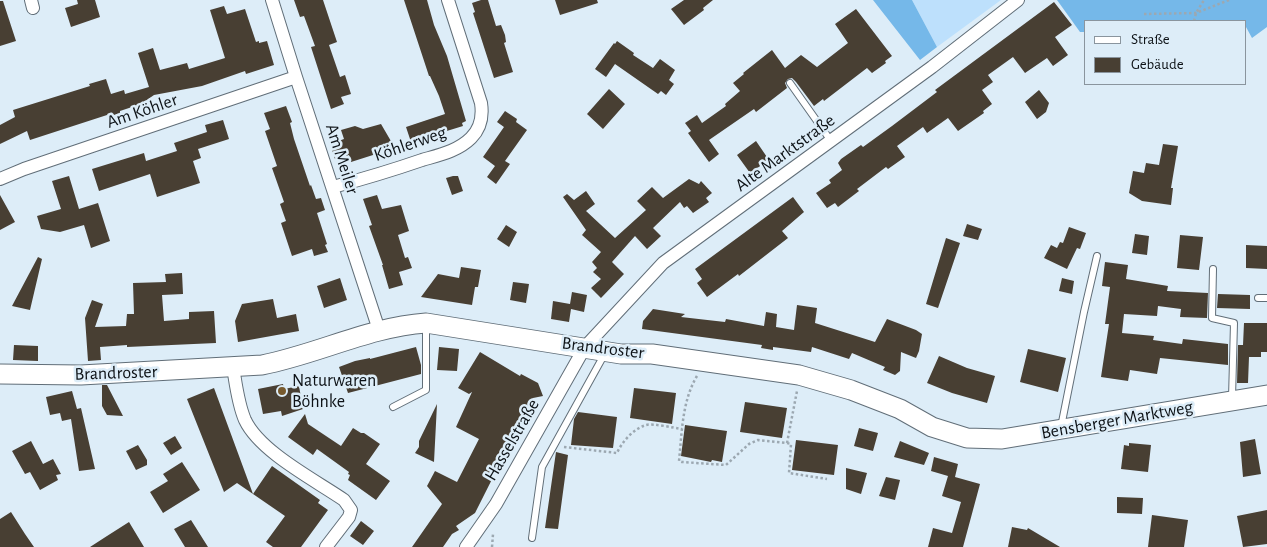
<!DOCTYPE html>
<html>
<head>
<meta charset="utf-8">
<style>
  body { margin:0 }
  #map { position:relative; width:1267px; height:547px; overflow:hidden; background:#ddedf8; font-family:"Alegreya Sans",sans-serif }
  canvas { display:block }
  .legend { position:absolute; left:1084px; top:20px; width:162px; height:65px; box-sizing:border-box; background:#ddedf8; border:1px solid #8a959e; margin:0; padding:6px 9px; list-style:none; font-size:15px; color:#0d1216 }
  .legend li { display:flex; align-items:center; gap:10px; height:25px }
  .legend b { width:25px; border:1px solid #8a959e }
</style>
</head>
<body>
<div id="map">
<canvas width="1267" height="547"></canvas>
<ul class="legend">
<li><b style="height:6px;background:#fff"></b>Straße</li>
<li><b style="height:14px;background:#483f33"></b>Gebäude</li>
</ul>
</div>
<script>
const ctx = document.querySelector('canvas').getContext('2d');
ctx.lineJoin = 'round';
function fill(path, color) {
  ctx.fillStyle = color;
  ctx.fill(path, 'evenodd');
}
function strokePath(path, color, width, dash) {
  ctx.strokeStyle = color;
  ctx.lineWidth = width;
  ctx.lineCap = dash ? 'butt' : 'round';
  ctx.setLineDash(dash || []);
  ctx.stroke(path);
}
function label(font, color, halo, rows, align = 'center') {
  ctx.font = font + ' "Alegreya Sans",sans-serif';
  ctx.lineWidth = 5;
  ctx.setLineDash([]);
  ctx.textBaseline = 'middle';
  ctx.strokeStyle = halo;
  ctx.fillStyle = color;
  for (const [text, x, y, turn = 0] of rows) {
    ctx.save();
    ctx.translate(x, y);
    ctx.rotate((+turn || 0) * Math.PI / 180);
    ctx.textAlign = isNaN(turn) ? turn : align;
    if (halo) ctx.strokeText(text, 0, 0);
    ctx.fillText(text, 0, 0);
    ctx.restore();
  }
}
fill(new Path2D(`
  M912,0H1001L937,47Z`), '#bde0fc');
fill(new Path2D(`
  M873,0H912L937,47L920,60Z
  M1057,0H1267V27L1252,38L1246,27V21H1086V32H1080Z`), '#75b8e9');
fill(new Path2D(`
  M77,0H95L100,17L71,27L65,8L78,4Z
  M294,0H323L337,42L329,45L340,77L345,75L351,94L341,97L344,104L331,109L311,47L315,46L304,16L300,17Z
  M404,0H427L434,25L447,56L466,121L462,123L463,126L411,142L406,127L445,114L439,96L430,76H429Z
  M481,0H488L496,26L501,25L505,35L506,42L504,43L513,72L494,78L473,13L475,12L472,3Z
  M555,0H597L598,3L560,15Z
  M684,0H713L703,8L704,10L684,25L671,9Z
  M0,1H3L16,41L0,46Z
  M1054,2L1072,25L1055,37L1068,55L1053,66L1047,58L1025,73L1013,57L988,75L993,82L982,90L992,104L983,111L984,113L958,131L948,118L927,133L923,127L897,146L905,157L888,169L886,167L857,189L859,191L838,207L835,203L827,208L816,193L831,183L829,180L842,170L838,163L841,159L861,145L863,147L892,126L937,92L935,90Z
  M224,6L227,14L245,9L256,42L259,41V43L267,41L274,65L246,74L245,71L202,86L154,95L141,104L120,111V113L108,117L107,115L30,140L27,131L0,144V125L15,117L13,110L90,86L89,84L106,79L111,94L124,90L125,94L149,87L138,53L153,48L160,70L187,63L189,69L225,58L210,10Z
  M856,9L892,56L885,61L886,63L872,73L867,68L824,101L823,99L814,106L796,82L792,78L788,79L785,83L787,88L756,112L754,109L709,140L719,154L709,162L688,133L691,131L685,123L697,115L702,123L726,106L725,104L740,91L733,83L744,74L743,73L772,50L785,68L801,55L817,67L848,43L835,24Z
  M617,41L634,53L633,55L653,68L660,59L675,70L669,80L674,84L666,95L661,91L658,94L615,64L606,77L595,69L614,43L615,44Z
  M609,89L625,104L603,129L587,114Z
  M1039,90L1049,103L1046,112L1037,119L1025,102Z
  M286,106L292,122L290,123L294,139L310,186L311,185L316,199L321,198L325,210L317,213L327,244L325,245L328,252L314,256L312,249L292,256L281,223L286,221L280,204L284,202L272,168L277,166L265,131L270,129L264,113Z
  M505,111L517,119L516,122L527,130L505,161L510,164L496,184L487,177L495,166L483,157L504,127L497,122Z
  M223,120L229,139L198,149L201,158L193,161L200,183L157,197L150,174L99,191L92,169L144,153L146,161L177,151L174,143L207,132L205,125Z
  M381,124L395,148L351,162L349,155L335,159L330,144L344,139L341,130L355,126L363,129Z
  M756,141L769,160L750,173L737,155Z
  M1163,144L1178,146L1171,188H1173L1171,205L1142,201L1129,193L1133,171L1144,173L1146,163L1159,165Z
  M69,176L79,209L98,203L110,241L91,248L84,225L60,232L41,229L37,216L61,209L52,181Z
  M453,176H458L463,191L452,195L446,178Z
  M689,179L699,184L701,181L712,193L706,198L709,202L693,213L687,206L684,208L680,202L653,228L661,236L647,249L635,236L612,262L624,274L601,298L591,288L601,279L593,272L597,268L592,262L601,252L582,235L586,230L563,197L567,194L574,200L586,191L595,204L586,211L615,238L646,210L637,201L652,187L663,198Z
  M0,195L15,222L0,230Z
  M377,195L382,209L401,205L409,231L398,235L405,258L408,257L412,268L399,272L403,285L389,289L382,265H383L369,226L372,225L363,199Z
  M793,197L804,212L782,231L788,238L739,276L738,274L707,297L697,283L702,279L695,269Z
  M967,224L982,229L978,240L963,236Z
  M506,225L517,232L509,247L497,239Z
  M1069,227L1086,233L1080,249L1077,248L1067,269L1044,258L1051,245L1057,248L1060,242L1063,243Z
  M1135,234L1149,236L1147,255L1132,253Z
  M1180,235L1203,237L1199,270L1177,268Z
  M946,238L960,243L938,308L926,304Z
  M1246,245L1267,246V269L1246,268Z
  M38,257L42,259L30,310L12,306Z
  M1105,262L1128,265L1126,279L1168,286L1167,291L1208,293L1207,318L1180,317L1181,309L1158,306L1157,316L1124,314L1122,333L1154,336L1153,340L1182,344L1183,339L1228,344V365L1160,358L1157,374L1130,370L1128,381L1101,377L1109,324H1105L1110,287L1102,286Z
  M461,267L481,270L478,287H475L472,305L421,297L438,274L459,278Z
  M182,273L183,294L162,295L164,321L189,319V312L214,311L216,343L127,347V345L100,347L101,360L88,361L85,318L92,300L103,304L95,327L126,326L127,314H134L133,283L166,282L165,274Z
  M340,278L347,300L324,308L317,286Z
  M1062,278L1074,281L1072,294L1059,291Z
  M513,282L529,284L526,303L510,300Z
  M572,292L587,295L584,312L571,309L569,322L551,319L553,301L570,304Z
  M1218,294L1250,295V309L1217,308Z
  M273,299L277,318L296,314L299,331L238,342L235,321L242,304Z
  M797,305L817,308L815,323L875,342L887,319L916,330L922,334L919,351L916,358L901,352L900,371L895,375L883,370L885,367L852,353L849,359L812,347L811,352L773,347V350L761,348L762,345L642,329L643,321L653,309L685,314L681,317L725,322L726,319L764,326L766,312L777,314L776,327L794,330Z
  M1244,323H1267V352H1261V357H1249L1248,383H1237L1238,345H1243Z
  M14,345L38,346V361L13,360Z
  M416,347L421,365V374L348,393L339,367L355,361L370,358V359Z
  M439,347L459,349L457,371L437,370Z
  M1028,349L1066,358L1058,392L1020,382Z
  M480,352L520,376L521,374L538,383L543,396L533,398L475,513L456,526L459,530L452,534L443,547H412L442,504L427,486L435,471L457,482L479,439L456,427L472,392L469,394L458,388Z
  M939,356L967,368L995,376L987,403L952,393L927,383Z
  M283,384L284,389L299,386L303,409L282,416L281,411L263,414L258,389Z
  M102,385H107L123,416L107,415L102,406Z
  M214,388L253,494L272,466L320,500L318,503L328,510L301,547H273L266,542L285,516L237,483L224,492L187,399Z
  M634,388L676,393L672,424L630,418Z
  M72,391L77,409L81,408L95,469L79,471L71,419L62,421L60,413L50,415L46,397Z
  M745,402L787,408L782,438L740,432Z
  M437,404L434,462L415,453L419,447V441Z
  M578,412L617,417L613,448L571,445L574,419Z
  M305,414L308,424L341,446L353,428L361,433H364L380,444L366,464L390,481L376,500L348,480L350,475L348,474L349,472L317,449L313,455L288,437Z
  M685,425L727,431L722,462L712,460L711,462L681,456Z
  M859,428L878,433L873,451L854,446Z
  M175,436L182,448L171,455L163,443Z
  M1255,439L1261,474L1243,477L1240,442Z
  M796,440L838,445L834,475L792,470Z
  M31,441L43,464L53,459L61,474L56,475L58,480L40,490L30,472L25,474L12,451Z
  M900,441L929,453L924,465L894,457Z
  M1129,443L1151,445L1148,472L1121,469L1124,445L1129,446Z
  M138,445L147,460V465L136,470L126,451Z
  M556,452L568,455L558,529L545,528Z
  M934,457L958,464L955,477L980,484L963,547H928L933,528L952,533L961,502L942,496L948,476L931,471Z
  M182,462L200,490L163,513L150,492L168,481L163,474Z
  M846,468L867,473L861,494L846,489Z
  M886,477L900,480L895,500L879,496Z
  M1117,497L1143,498L1142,514L1117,513Z
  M1267,510V544L1243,547L1237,516Z
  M11,512L25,534L34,547H0V519Z
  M1152,515L1188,520L1184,547H1148Z
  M191,520L208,547H185L174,529Z
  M361,521L374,531L363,545L350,536Z
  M129,522L144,547H90L107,536Z
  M1012,527L1027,530L1028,528L1060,547H1008Z`), '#483f33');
const lane = new Path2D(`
  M790,83L831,141
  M1213,269L1212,318L1234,323L1232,398
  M1258,298H1267
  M393,407L426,390V326
  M1061,427L1084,312L1097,256
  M532,538L542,467L604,355`);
const street = new Path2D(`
  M31,0L33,8
  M272,0L296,77L379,330
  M0,179L24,169L296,77
  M333,187C363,179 393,170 422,160C439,155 458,151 471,138C481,128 483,116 481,103L448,0
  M233,367C236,385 238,404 245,420C260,452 315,480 344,500L351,510L349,517L326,547
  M466,547L496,504L585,347L663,263L932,67L1018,0`);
const secondary = new Path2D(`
  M0,374L81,375L262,365C318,354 369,327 426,323L621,354H652L799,375L851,390L900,409L932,427L967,438L1002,439L1267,395`);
strokePath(lane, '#616e78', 8);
strokePath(street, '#616e78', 14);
strokePath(secondary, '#616e78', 21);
strokePath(new Path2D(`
  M1144,14L1196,13L1229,0
  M1194,21L1196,13L1204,0
  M697,376C682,401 682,432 679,461L682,462L726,465L749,444L758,440L787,443L797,391
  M787,443L791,444L789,473L827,479
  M564,447L617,453C622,442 633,429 646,425C653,423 674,428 682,429
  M492,547L493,534`), '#9ca8b1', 2.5, [2.5, 2.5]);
strokePath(lane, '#fff', 6);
strokePath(street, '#fff', 12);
strokePath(secondary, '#fff', 19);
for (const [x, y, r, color] of [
  [282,391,5,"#775a2e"]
]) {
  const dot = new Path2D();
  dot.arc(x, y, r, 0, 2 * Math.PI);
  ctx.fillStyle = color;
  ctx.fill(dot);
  strokePath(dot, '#ddedf8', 2);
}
label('18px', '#0d1216', '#ddedf8', [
  ["Am Köhler",142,111,-19],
  ["Köhlerweg",410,144,-19],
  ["Alte Marktstraße",785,153,-36],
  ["Am Meiler",342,159,72],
  ["Brandroster",603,348,7],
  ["Brandroster",116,373,-2],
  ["Bensberger Marktweg",1117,420,-10],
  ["Hasselstraße",512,440,-60]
]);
label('18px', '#0d1216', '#ddedf8', [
  ["Naturwaren",292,381],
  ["Böhnke",292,402]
], 'left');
</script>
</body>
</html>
